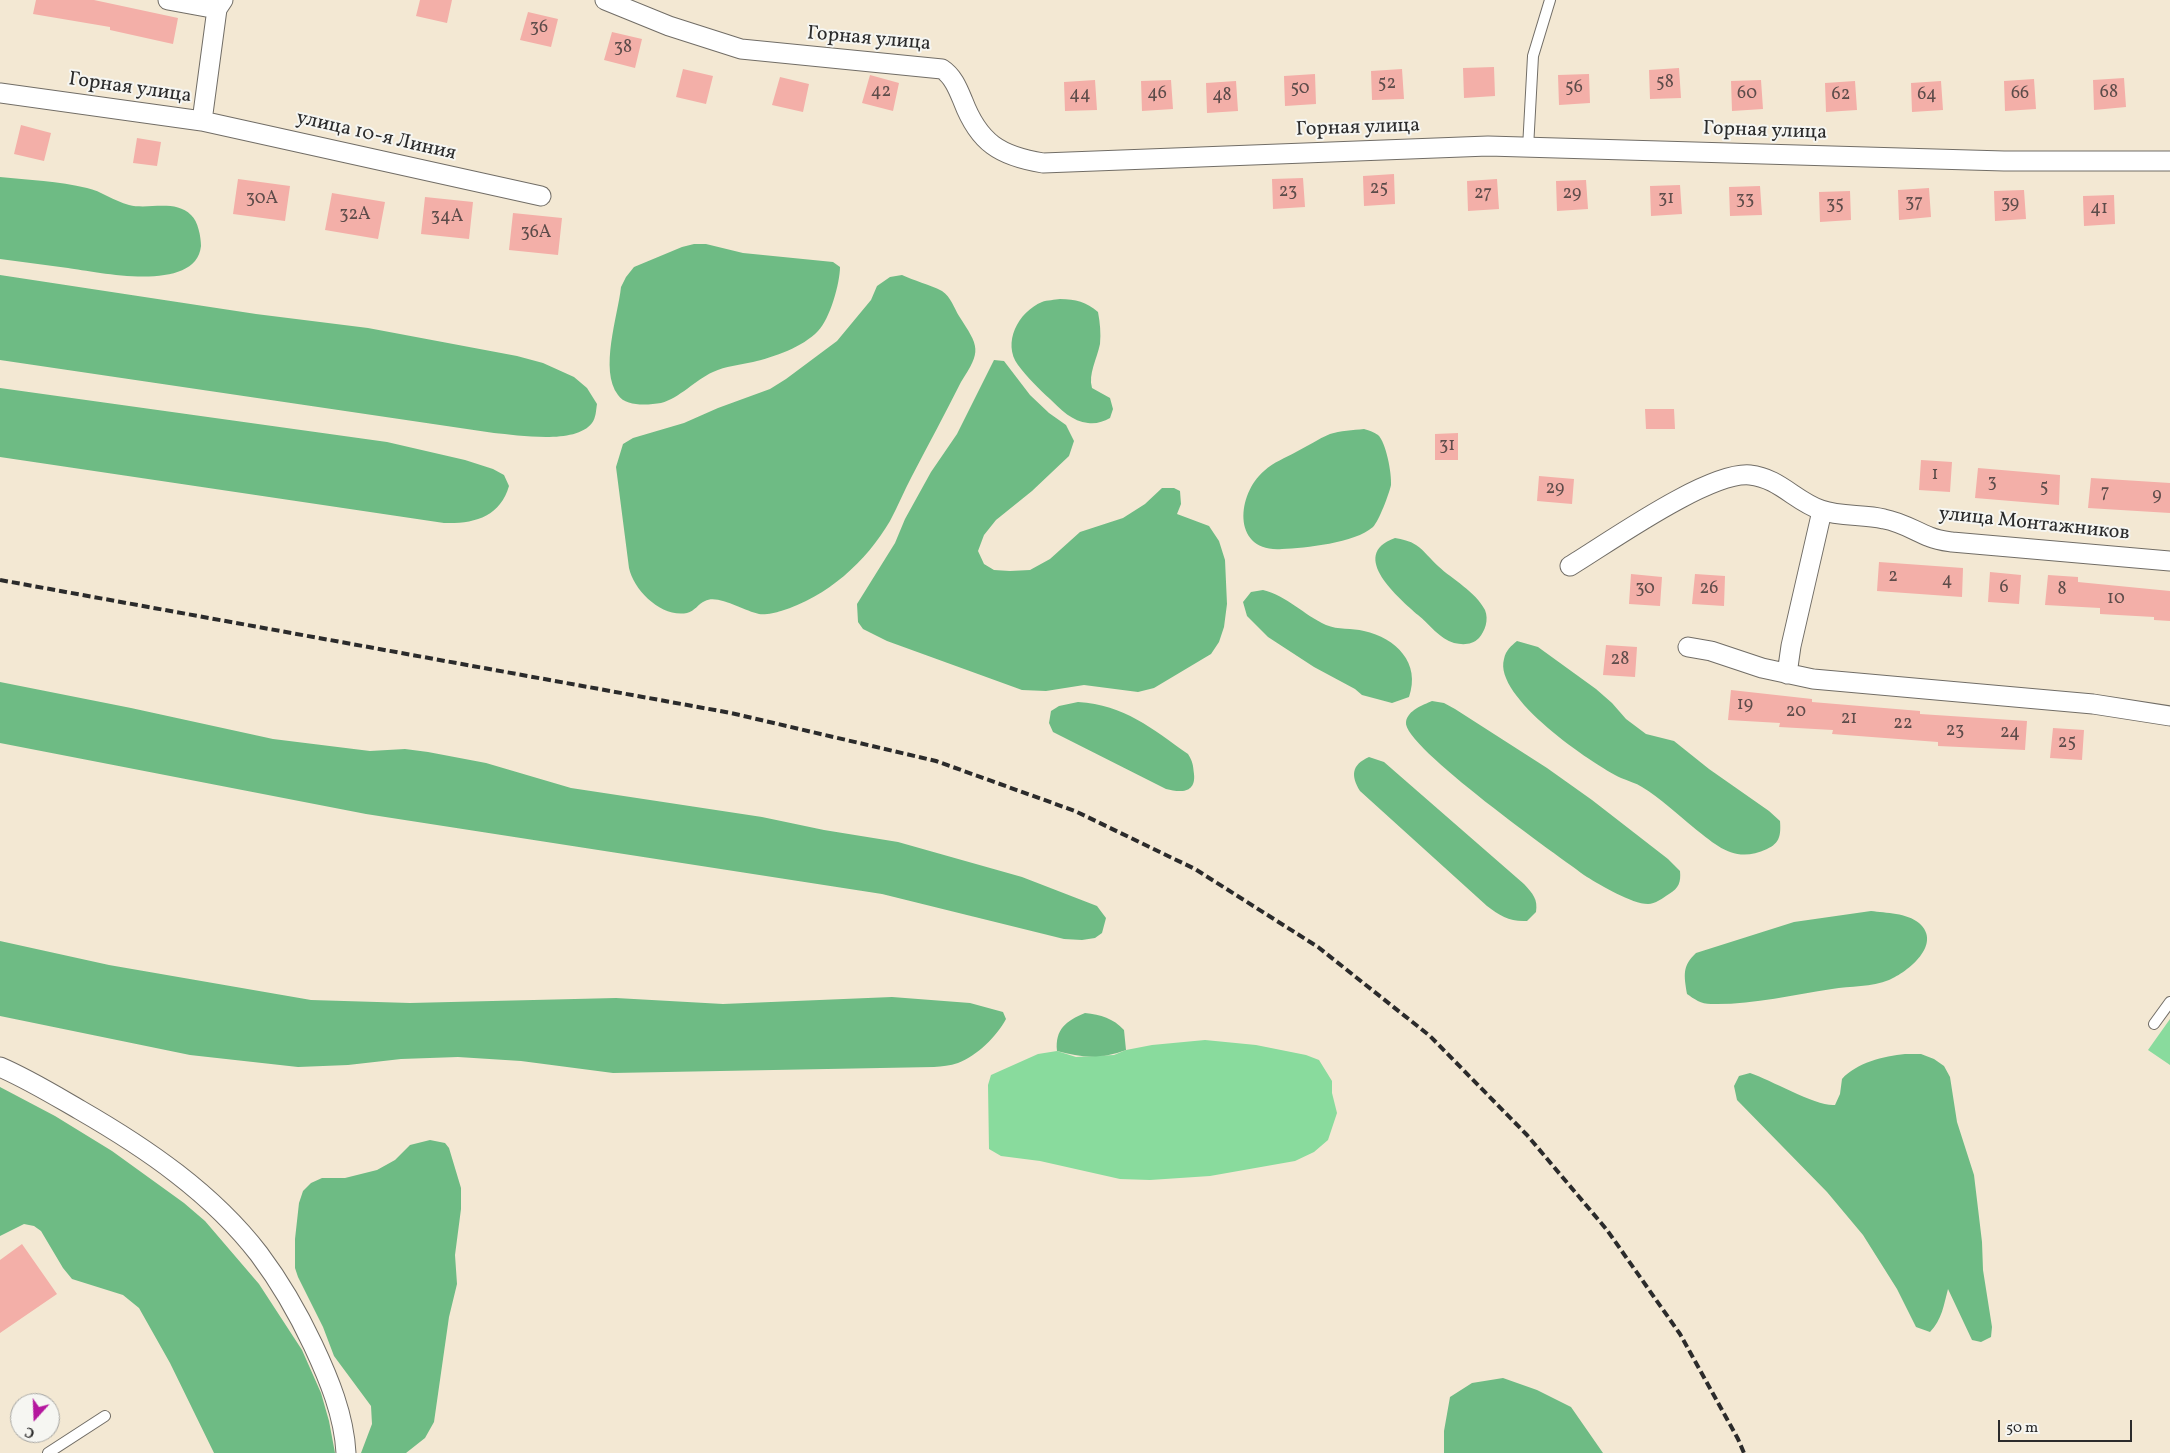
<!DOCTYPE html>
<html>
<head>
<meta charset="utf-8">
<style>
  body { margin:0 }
  #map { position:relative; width:2170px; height:1453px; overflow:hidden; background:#f3e8d3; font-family:Vollkorn,serif }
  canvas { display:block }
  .north { position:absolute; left:10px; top:1393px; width:50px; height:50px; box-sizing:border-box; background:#f6f6f2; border:1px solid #a5a5a2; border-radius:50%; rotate:200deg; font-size:14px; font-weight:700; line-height:20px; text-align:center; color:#2b2b2b }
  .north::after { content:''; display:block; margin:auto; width:18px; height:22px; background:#b5179e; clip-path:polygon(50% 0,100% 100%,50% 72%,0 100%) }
  .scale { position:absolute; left:1998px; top:1420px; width:134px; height:22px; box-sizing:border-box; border:2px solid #2b2b2b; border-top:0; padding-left:6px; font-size:15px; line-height:18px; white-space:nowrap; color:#2b2b2b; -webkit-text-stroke:4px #f6f6f2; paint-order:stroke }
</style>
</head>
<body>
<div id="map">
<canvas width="2170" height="1453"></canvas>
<div class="north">С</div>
<div class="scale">50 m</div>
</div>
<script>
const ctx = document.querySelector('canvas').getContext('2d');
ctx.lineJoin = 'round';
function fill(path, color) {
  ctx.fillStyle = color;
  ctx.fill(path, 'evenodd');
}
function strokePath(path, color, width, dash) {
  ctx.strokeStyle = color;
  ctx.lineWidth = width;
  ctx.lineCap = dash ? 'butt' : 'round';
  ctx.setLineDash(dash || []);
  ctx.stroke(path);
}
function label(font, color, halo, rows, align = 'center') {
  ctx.font = font + ' Vollkorn,serif';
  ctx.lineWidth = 4;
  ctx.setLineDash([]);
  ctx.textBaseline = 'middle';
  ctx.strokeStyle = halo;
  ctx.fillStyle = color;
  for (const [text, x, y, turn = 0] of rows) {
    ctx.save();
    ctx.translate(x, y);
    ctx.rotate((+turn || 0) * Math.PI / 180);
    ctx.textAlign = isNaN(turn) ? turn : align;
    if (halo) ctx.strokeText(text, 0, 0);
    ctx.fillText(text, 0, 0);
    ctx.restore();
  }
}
fill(new Path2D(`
  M2170,1019V1065L2148,1050Z
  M1205,1040L1256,1045L1306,1055L1319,1060L1332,1081V1093L1337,1113L1328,1140L1314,1152L1295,1161L1210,1176L1150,1180L1120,1179L1040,1161L1001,1156L989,1149L988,1085L991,1075L1038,1054L1057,1051L1076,1057L1114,1055L1126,1050L1152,1045Z`), '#89db9d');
fill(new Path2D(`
  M0,177C28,180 59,181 87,188C101,191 114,201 129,205C148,210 175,199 191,215C198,221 201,237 201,246C196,294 97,272 68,268C45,265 23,262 0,259Z
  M694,244H706L743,253L833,262L840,267C840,283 830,319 818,331C803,347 774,357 753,362C739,365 726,366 713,372C695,380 680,398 661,403C648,405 626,407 618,395C599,370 618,316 621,287L626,277L634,267L682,247Z
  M0,275L256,314L368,328L517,356L543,363L574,377L587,388L597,404C596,410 596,418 592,423C575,445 519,435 494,433L0,360Z
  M902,275C914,281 929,284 942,291C951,297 954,308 959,316C979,347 982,350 961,382C945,414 928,445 912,476C904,491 898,506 890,521C866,562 827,597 781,611C775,613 765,615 759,614C744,611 718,594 705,601C698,604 695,611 687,613C662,618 634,591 629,568L616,467L623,444L633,438L684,423L718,408L770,389L786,379L837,341L871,300L877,286L890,277Z
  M1060,299C1076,299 1086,302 1098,312C1100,323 1101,333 1100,344C1097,359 1088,374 1092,388L1110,398L1113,409L1110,418C1103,422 1096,424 1088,423C1073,422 1060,409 1050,399C1039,389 1027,377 1018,365C1002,343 1018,312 1042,302C1047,300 1055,300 1060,299Z
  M994,360L1004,361L1030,395L1049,413L1066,425L1074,441L1069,456L1032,491L996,520L984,535L978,551L984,564L994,570L1010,571L1030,570L1050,559L1080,532L1123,518L1145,504L1162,488H1174L1180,491L1181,504L1177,514L1209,526L1219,541L1225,560L1227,604L1224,627L1219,642L1211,654L1154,688L1138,692L1084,685L1046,691L1022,690L887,641L863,629L858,622L857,604L895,543L905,519L931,472L957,434Z
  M0,388L387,442L465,460L493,469L504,475L509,486C500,517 474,524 444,523L0,457Z
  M1364,429C1368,430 1374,432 1378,435C1386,442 1392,474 1391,485C1389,494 1379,521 1373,527C1355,543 1305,548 1282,549C1232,553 1236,495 1264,471C1274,462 1285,458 1296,452C1308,446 1318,439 1330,434C1340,431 1353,430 1364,429Z
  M1395,538C1402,539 1410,541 1416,545C1425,551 1430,559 1438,566C1453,580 1475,591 1485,610C1489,620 1485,631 1479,638C1472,645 1463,645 1454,643C1440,639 1429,624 1418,615C1400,599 1347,555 1395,538Z
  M1263,590C1287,596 1304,615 1326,625C1338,630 1352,628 1364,631C1396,638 1421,663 1409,697L1392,703L1362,695L1355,689L1314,667L1268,637L1247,616L1243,602L1251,592Z
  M1517,641L1538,647L1596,689L1612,703L1626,719L1646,734L1674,741L1709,769L1769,811L1780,821C1781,835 1780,843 1767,849C1735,864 1717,846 1693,827C1677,814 1660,798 1642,787C1636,783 1628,781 1621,778C1592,764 1493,697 1504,659C1506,650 1511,646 1517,641Z
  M0,682L131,708L273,739L370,751L405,749L428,752L486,763L571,788L762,817L824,830L898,842L1022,877L1097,906L1106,918L1102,933L1095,938L1082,940L1064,939L882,894L366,814L0,743Z
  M1432,701L1444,703L1455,709L1547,768L1592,800L1668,859L1680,871C1681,882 1679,888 1669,894C1663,898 1655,904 1648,904C1632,904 1600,885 1587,877C1561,858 1402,746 1406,722C1408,710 1423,705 1432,701Z
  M1078,702C1125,705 1151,728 1188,754C1193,762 1193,765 1194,774C1196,793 1181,793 1166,789L1053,732L1049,723L1051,711L1059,706Z
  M1369,757L1384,762L1524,884C1533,894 1538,899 1536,912L1527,921C1510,922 1500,916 1487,906L1360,791C1351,776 1351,765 1369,757Z
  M1871,911C1886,913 1907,913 1919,923C1943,944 1908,972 1889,980C1872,987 1850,986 1832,989C1792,995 1751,1005 1711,1004C1701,1004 1694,999 1687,994C1684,975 1682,966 1696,953L1794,922Z
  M0,941L109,965L311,1000L410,1003L616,998L723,1004L892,997L970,1003L1003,1012L1006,1019C997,1036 977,1056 958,1063C950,1066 942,1066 934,1067L613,1073L521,1061L458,1057L401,1059L348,1065L298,1067L190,1055L0,1016Z
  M1085,1013C1101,1015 1113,1018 1124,1030L1126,1050C1102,1059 1082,1058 1057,1051C1055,1029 1066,1021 1085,1013Z
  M1905,1054H1921L1934,1059L1944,1066L1950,1077L1957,1122L1974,1175L1982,1242L1983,1270L1992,1327L1991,1337L1981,1342L1972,1340L1948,1289C1944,1304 1942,1320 1930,1332L1916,1327L1897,1289L1863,1235L1827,1192L1737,1100L1734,1086L1739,1076L1750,1073C1771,1080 1817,1107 1835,1105L1840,1094L1842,1079C1856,1063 1884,1056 1905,1054Z
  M0,1087L55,1116L112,1151L184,1203L205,1221L259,1284L302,1350L321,1393L329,1421L335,1453H214L170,1363L139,1308L123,1295L72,1279L63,1268L41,1231L34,1226L24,1224L0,1236Z
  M430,1140L445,1143L449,1148L461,1188V1209L455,1255L457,1284L449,1317L434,1422L425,1438L406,1453H361L372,1424L371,1406L334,1356L323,1327L298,1277L295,1268V1239L299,1203L303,1191L311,1183L322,1178H345L377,1170L395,1160L410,1145Z
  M1503,1378L1537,1390L1571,1407L1603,1453H1444V1431L1450,1397L1472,1383Z`), '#6ebb84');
fill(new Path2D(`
  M36,0H94L178,18L173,44L110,30V27L33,14Z
  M420,0H452L447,23L416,16Z
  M528,12L558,19L551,47L520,40Z
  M612,32L642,39L635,68L604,60Z
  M1494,67L1495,96L1464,98L1463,68Z
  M1679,68L1681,98L1650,99L1649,70Z
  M683,69L713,76L706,104L676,97Z
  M1402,69L1404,99L1372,100L1371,71Z
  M1315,74L1316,104L1285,106L1284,76Z
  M1589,74L1590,103L1559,105L1558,75Z
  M870,75L899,83L893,111L862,103Z
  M780,77L809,84L803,112L772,105Z
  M2124,78L2126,107L2094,110L2093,80Z
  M2034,79L2036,109L2005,111L2004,81Z
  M1095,80L1097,110L1065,111L1064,82Z
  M1171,80L1173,109L1142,111L1141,81Z
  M1761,80L1763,109L1732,111L1731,81Z
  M1236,81L1238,111L1207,113L1206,83Z
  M1855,81L1857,110L1826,112L1825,83Z
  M1941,81L1943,110L1912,112L1911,83Z
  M21,125L51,133L44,161L14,154Z
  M137,138L161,142L157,166L133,163Z
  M1394,174L1395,204L1364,206L1363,176Z
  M1303,178L1305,207L1273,209L1272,179Z
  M238,179L290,186L285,221L233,214Z
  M1497,179L1499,209L1468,211L1467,181Z
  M1586,180L1588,209L1557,211L1556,181Z
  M1680,185L1682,214L1651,216L1650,186Z
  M1760,186L1762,215L1730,216L1729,187Z
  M1929,188L1931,217L1899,220L1898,190Z
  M2024,190L2026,219L1995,221L1994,191Z
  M1850,191L1851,220L1820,222L1819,192Z
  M332,193L385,202L378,239L325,230Z
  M2114,195L2115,224L2084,226L2083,196Z
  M425,197L473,202L469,239L421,234Z
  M513,213L562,218L558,255L509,250Z
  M1645,409H1674L1675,429H1646Z
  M1458,433V460H1435V434Z
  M1921,460L1952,462L1950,492L1919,490Z
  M1978,468L2060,475L2059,505L1975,498Z
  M1539,476L1574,479L1572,504L1537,501Z
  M2091,478L2170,483V513L2088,508Z
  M1879,562L1963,568L1962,597L1877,591Z
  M1990,572L2021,575L2019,604L1988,602Z
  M1631,574L1662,577L1660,606L1629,604Z
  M1695,574L1725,576L1724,606L1692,604Z
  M2048,575L2078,577V582L2170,591V621L2154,620V617L2100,614V608L2045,605Z
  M1606,645L1637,647L1635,677L1603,675Z
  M1731,690L1812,699V702L1920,711V714L2027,721L2025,750L1938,746V742L1832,734L1833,730L1779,727L1780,723L1728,720Z
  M2053,728L2084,730L2082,760L2050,758Z
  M22,1244L57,1294L0,1333V1260Z`), '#f3afa8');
const service = new Path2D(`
  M1528,148L1533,56L1550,0
  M2154,1024L2170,1002
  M48,1453L105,1416`);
const minor = new Path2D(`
  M168,0L217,9
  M605,0L669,26L741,49L942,69C953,76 958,89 963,101C979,143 1000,156 1043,163L1488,146L2004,161H2170
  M0,93L202,121L541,196
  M202,121L217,9L223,0
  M1570,566C1608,543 1709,471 1750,475C1779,478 1795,501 1821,510C1840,517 1864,514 1884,519C1901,522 1915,531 1930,537C1937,540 1945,541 1952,542L2170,561
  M1688,647L1711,651L1762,668L1813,679L2093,704L2170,716
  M1787,674L1791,646L1822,511
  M0,1067C28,1079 54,1095 80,1110C146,1148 212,1193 259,1254C280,1282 298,1313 313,1345C329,1379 344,1415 346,1453`);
strokePath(service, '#716d66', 12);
strokePath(minor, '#716d66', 21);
strokePath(service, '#fff', 10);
strokePath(minor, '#fff', 19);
strokePath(new Path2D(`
  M0,580L731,713L936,761L1075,811L1195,869L1318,947L1430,1036L1527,1135L1607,1230L1680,1334L1738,1439L1744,1453`), '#2b2b2b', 4, [8, 4]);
label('18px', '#5d4c4a', null, [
  ["36",539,29],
  ["38",623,49],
  ["58",1665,84],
  ["52",1387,85],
  ["56",1574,89],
  ["50",1300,90],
  ["42",881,93],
  ["68",2109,94],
  ["46",1157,95],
  ["60",1747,95],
  ["66",2020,95],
  ["44",1080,96],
  ["62",1841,96],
  ["64",1927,96],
  ["48",1222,97],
  ["25",1379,190],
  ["23",1288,193],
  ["27",1483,195],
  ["29",1572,195],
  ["30А",262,200],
  ["31",1666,200],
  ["33",1745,201],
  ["37",1914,204],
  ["39",2010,205],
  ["35",1835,206],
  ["41",2099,210],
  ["32А",355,216],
  ["34А",447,218],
  ["36А",536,234],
  ["31",1447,447],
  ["1",1935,476],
  ["3",1992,484],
  ["5",2044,489],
  ["29",1555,490],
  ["7",2105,494],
  ["9",2157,497],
  ["2",1893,578],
  ["4",1947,582],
  ["6",2004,589],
  ["30",1645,590],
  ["26",1709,590],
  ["8",2062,591],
  ["10",2116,600],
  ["28",1620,661],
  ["19",1745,706],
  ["20",1796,713],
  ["21",1849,720],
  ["22",1903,725],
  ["23",1955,732],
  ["24",2010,734],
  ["25",2067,744]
]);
label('20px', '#2b2b2b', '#f6f6f2', [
  ["Горная улица",869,40,5],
  ["Горная улица",130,89,8],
  ["Горная улица",1358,129,-2],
  ["Горная улица",1765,132,2],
  ["улица 10-я Линия",376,137,13],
  ["улица Монтажников",2034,525,6]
]);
</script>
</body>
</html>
